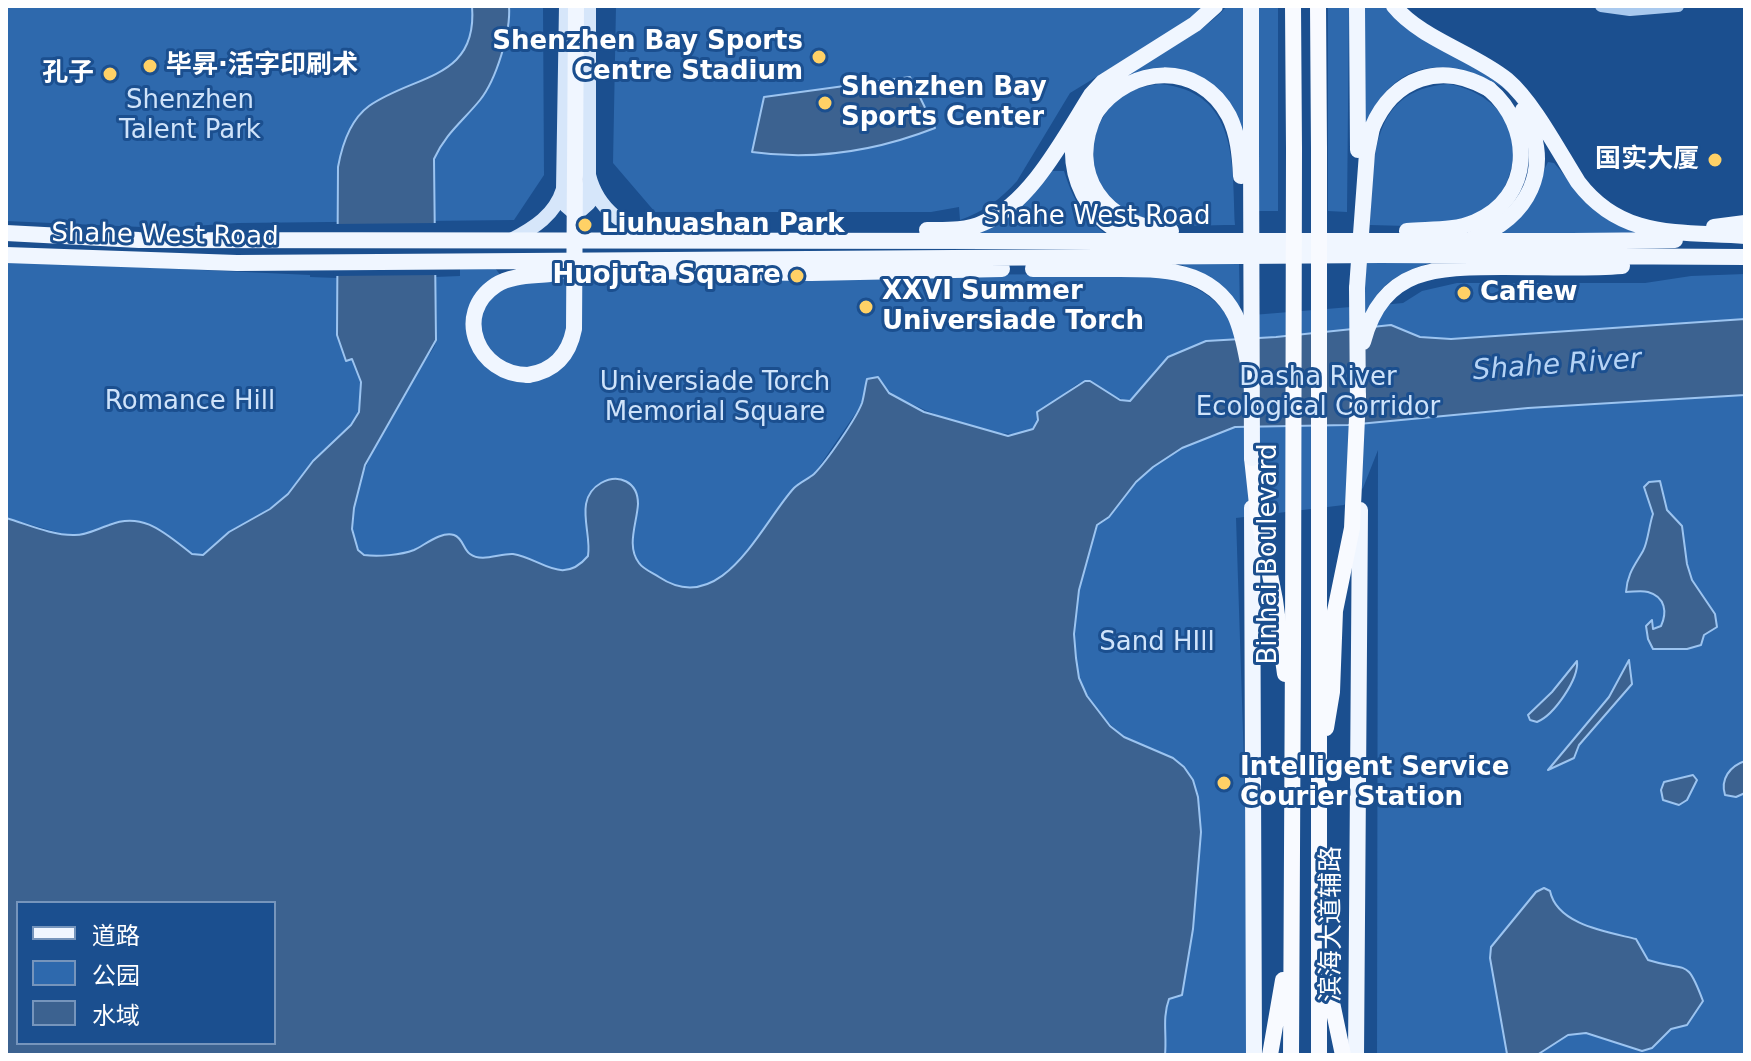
<!DOCTYPE html>
<html>
<head>
<meta charset="utf-8">
<style>
  body { margin:0 }
  #map { position:relative; width:1751px; height:1061px; overflow:hidden; background:#1b4f8f; font-family:"DejaVu Sans","Noto Sans SC",sans-serif }
  canvas { display:block }
  .frame { position:absolute; inset:0; border:8px solid #fff; pointer-events:none }
  .legend { position:absolute; left:16px; top:901px; width:260px; height:144px; box-sizing:border-box; background:#1b4f8f; border:2px solid #7695bc; margin:0; padding:10px 14px; list-style:none; font-size:24px; color:#fff }
  .legend li { display:flex; align-items:center; gap:16px; height:40px }
  .legend b { width:40px; border:2px solid #7695bc }
</style>
</head>
<body>
<div id="map">
<canvas width="1751" height="1061"></canvas>
<div class="frame"></div>
<ul class="legend">
<li><b style="height:10px;background:#f0f6ff"></b>道路</li>
<li><b style="height:22px;background:#2e69ad"></b>公园</li>
<li><b style="height:22px;background:#3c6290"></b>水域</li>
</ul>
</div>
<script>
const ctx = document.querySelector('canvas').getContext('2d');
ctx.lineJoin = 'round';
function fill(path, color) {
  ctx.fillStyle = color;
  ctx.fill(path, 'evenodd');
}
function strokePath(path, color, width, dash) {
  ctx.strokeStyle = color;
  ctx.lineWidth = width;
  ctx.lineCap = dash ? 'butt' : 'round';
  ctx.setLineDash(dash || []);
  ctx.stroke(path);
}
function label(font, color, halo, rows, align = 'center') {
  ctx.font = font + ' "DejaVu Sans","Noto Sans SC",sans-serif';
  ctx.lineWidth = 6;
  ctx.setLineDash([]);
  ctx.textBaseline = 'middle';
  ctx.strokeStyle = halo;
  ctx.fillStyle = color;
  for (const [text, x, y, turn = 0] of rows) {
    ctx.save();
    ctx.translate(x, y);
    ctx.rotate((+turn || 0) * Math.PI / 180);
    ctx.textAlign = isNaN(turn) ? turn : align;
    if (halo) ctx.strokeText(text, 0, 0);
    ctx.fillText(text, 0, 0);
    ctx.restore();
  }
}
fill(new Path2D(`
  M6,6H543L544,175L514,220L238,223L164,228L6,221Z
  M616,6H1207L1180,26L1070,93L1017,181C1001,199 983,212 960,220L959,207L931,212H655L613,163Z
  M1227,6H1246V152L1212,86L1124,79C1156,51 1198,39 1227,6Z
  M1257,6H1278V211H1258Z
  M1328,6H1349L1347,212L1328,211Z
  M1362,6H1384C1417,42 1468,58 1505,89C1448,53 1391,59 1365,128Z
  M1159,84C1239,91 1232,164 1235,225C1197,225 1153,231 1120,207C1086,184 1085,131 1114,103C1126,91 1142,86 1159,84Z
  M1448,84C1495,92 1527,131 1508,179C1504,190 1496,202 1486,208C1451,230 1409,226 1370,225C1374,164 1367,90 1448,84Z
  M1548,162L1554,163C1573,184 1586,209 1613,222C1624,228 1638,230 1650,234L1500,233L1522,216Z
  M1049,171H1064C1073,199 1083,219 1108,235L958,236Z
  M1367,260L1437,261C1411,268 1382,279 1371,306L1403,303L1422,291L1457,283H1645L1691,276L1745,274V1055H1377L1378,450L1363,488L1344,505L1236,518L1245,794L1247,1055H1165C1167,1035 1162,1018 1169,999L1173,758L1124,737L1098,713L1087,696L1079,678L1076,658L1074,634L1079,590L1097,525L1109,517L1136,482L1153,467L1182,448L1234,426L1206,341L1169,357L1130,401C1113,400 1092,377 1080,383C1070,387 1045,411 1038,420C1034,425 1036,427 1031,430C1007,447 901,405 881,385L862,404L814,474L795,487L758,541L743,559L710,583L690,588L672,586L640,564L634,552L633,531L638,502L620,478L599,484L585,510L588,556C560,589 536,555 507,554C496,554 481,562 470,554C462,548 461,535 448,535C435,535 424,546 413,550C400,555 378,557 364,555C323,515 400,403 421,366C425,359 432,352 435,345C439,333 435,292 435,277L460,276V267L495,268L501,276L1151,274C1183,282 1209,288 1228,317L1363,306Z
  M6,261L310,275V277L337,278V335L346,360L352,359L361,382L359,412L351,425L313,461L288,495L203,555L192,554L167,535L114,522L87,533L71,536L6,518Z
  M1169,261H1239L1240,314C1218,282 1207,272 1169,261Z`), '#2e69ad');
const water = new Path2D(`
  M472,6H509C511,32 496,80 480,100C463,121 445,134 434,159L436,340L365,465L354,508L352,529L358,550L364,555C378,557 401,555 414,550C425,545 441,531 454,535C463,538 463,549 470,554C482,563 500,553 513,554C541,558 562,587 588,556C592,532 573,499 601,483C619,473 638,482 638,504C637,523 626,546 639,563C643,569 653,573 659,577C722,619 761,524 794,488C800,482 808,479 814,474C826,462 856,419 862,403C864,396 865,387 867,379L878,377L889,393L924,412L1008,436L1033,429L1038,420L1037,412L1085,381H1090L1120,400L1130,401L1168,357L1206,341L1276,337L1391,325L1420,337L1451,339L1745,319V395L1528,408L1348,425L1235,427L1182,448L1153,467L1136,482L1109,517L1097,525L1079,590L1074,634L1076,658L1079,678L1087,696L1110,726L1124,737L1173,758L1184,767L1193,780L1198,797L1201,832L1193,929L1182,995L1169,999C1162,1018 1167,1035 1165,1055H6V518C27,524 51,535 73,535C85,536 97,529 109,525C143,511 165,533 192,554L203,555L229,532L270,509L288,494L313,461L351,425L359,412L361,382L352,359L346,361L337,335L338,167C342,145 350,120 369,106C415,74 478,80 472,6ZM18,903H274V1043H18Z
  M910,77L935,128C876,151 815,161 752,152L764,97Z
  M1660,481L1667,510L1682,526L1687,564L1692,580L1715,614L1717,627L1704,635L1701,645L1687,649H1653L1648,639L1646,626L1652,620L1653,629L1661,626C1667,613 1666,597 1648,592C1641,590 1633,592 1626,592C1627,574 1635,565 1643,551C1648,542 1649,525 1653,514L1644,487L1649,482Z
  M1629,660L1632,684L1579,745L1574,758L1548,770L1609,697Z
  M1577,661C1579,679 1554,715 1537,722L1530,720L1528,715L1552,692Z
  M1745,761V793L1736,797L1725,795C1720,779 1730,766 1745,761Z
  M1693,775L1697,780L1687,800L1679,805L1663,800L1661,790L1664,782Z
  M1544,888L1550,891C1557,925 1608,932 1636,939L1648,960C1688,973 1686,956 1703,1001L1687,1025L1671,1029L1652,1048L1642,1051L1586,1033L1568,1035L1537,1055L1507,1054L1490,958L1491,947L1536,892Z`);
fill(water, '#3c6290');
strokePath(water, '#9cc4f0', 2);
fill(new Path2D(`
  M438,223V275L333,276L334,224Z`), '#1b4f8f');
strokePath(new Path2D(`
  M1601,6L1630,10L1678,6`), '#a9c9ee', 12);
strokePath(new Path2D(`
  M589,6V175C598,211 625,227 658,238
  M564,188L566,206L573,212H579L589,203V183
  M511,240C534,228 555,215 563,189L566,6`), '#d6e6fa', 14);
strokePath(new Path2D(`
  M1251,6V149
  M1357,6L1358,150
  M1394,6C1421,39 1474,53 1507,80C1533,102 1559,152 1578,182C1622,240 1679,231 1745,236
  M1096,112C1130,65 1199,60 1229,116C1238,134 1240,155 1241,176
  M1077,122C1063,174 1087,222 1138,240
  M1372,128C1393,77 1442,61 1489,89
  M1714,227L1745,223
  M927,230C946,230 966,231 983,223C1030,204 1064,138 1091,95L1103,82L1195,24L1215,6
  M6,233L139,240L1006,241
  M1470,240C1529,218 1555,169 1523,110
  M1572,241L1675,240
  M6,255L237,263L1381,255L1745,257
  M1033,269C1058,269 1083,269 1108,269C1156,269 1210,266 1235,315C1242,330 1245,347 1248,363
  M537,270L811,273L1002,269
  M1357,288L1358,407
  M1363,342C1383,266 1438,267 1505,267C1544,267 1584,269 1622,266
  M528,375C478,375 452,314 496,285C511,275 533,276 550,274
  M1252,508L1254,1055
  M1356,1055L1360,510`), '#f0f6ff', 16);
strokePath(new Path2D(`
  M1293,6L1294,149
  M1318,6L1319,149
  M1252,458L1258,514L1275,600L1285,674
  M1326,728L1332,692L1335,611L1352,528L1358,396
  M1326,974L1343,1055
  M1270,1055L1283,980
  M1291,1055L1293,645
  M1319,1055V645`), '#f8faff', 16);
strokePath(new Path2D(`
  M1096,112C1065,174 1105,227 1171,231
  M1251,149L1252,458
  M1407,231C1430,229 1454,231 1475,222C1533,198 1534,127 1489,89
  M1006,241H1572
  M1357,288L1367,153L1372,128
  M528,375C554,371 569,355 574,329L576,6`), '#f0f6ff', 16);
strokePath(new Path2D(`
  M1319,149V645
  M1293,645L1294,149`), '#f8faff', 16);
for (const [x, y, r, color] of [
  [819,57,8,"#ffd166"],
  [150,66,8,"#ffd166"],
  [110,74,8,"#ffd166"],
  [825,103,8,"#ffd166"],
  [1715,160,8,"#ffd166"],
  [585,225,8,"#ffd166"],
  [797,276,8,"#ffd166"],
  [1464,293,8,"#ffd166"],
  [866,307,8,"#ffd166"],
  [1224,783,8,"#ffd166"]
]) {
  const dot = new Path2D();
  dot.arc(x, y, r, 0, 2 * Math.PI);
  ctx.fillStyle = color;
  ctx.fill(dot);
  strokePath(dot, '#1b4f8f', 3);
}
label('bold 26px', '#fff', '#1b4f8f', [
  ["Shenzhen Bay Sports",803,42,"right"],
  ["Centre Stadium",803,72,"right"],
  ["毕昇·活字印刷术",166,66],
  ["孔子",94,74,"right"],
  ["Shenzhen Bay",841,88],
  ["Sports Center",841,118],
  ["国实大厦",1699,160,"right"],
  ["Liuhuashan Park",601,225],
  ["Huojuta Square",781,276,"right"],
  ["XXVI Summer",882,292],
  ["Universiade Torch",882,322],
  ["Cafiew",1480,293],
  ["Intelligent Service",1240,768],
  ["Courier Station",1240,798]
], 'left');
label('26px', '#cfe3fa', '#1b4f8f', [
  ["Shenzhen",190,101],
  ["Talent Park",190,131],
  ["Dasha River",1318,378],
  ["Ecological Corridor",1318,408],
  ["Universiade Torch",715,383],
  ["Memorial Square",715,413],
  ["Romance Hill",190,402],
  ["Sand HIll",1157,643]
]);
label('26px', '#fff', '#1b4f8f', [
  ["Shahe West Road",1097,217],
  ["Shahe West Road",165,236,1],
  ["Binhai Boulevard",1269,554,-90],
  ["滨海大道辅路",1332,924,-90]
]);
label('italic 28px', '#b5d3f5', '#1b4f8f', [
  ["Shahe River",1557,366,-4]
]);
</script>
</body>
</html>
